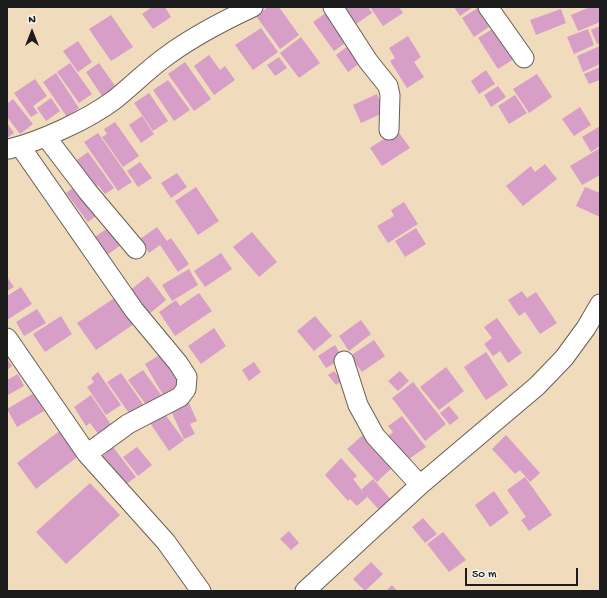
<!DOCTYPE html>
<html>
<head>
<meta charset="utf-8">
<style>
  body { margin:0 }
  #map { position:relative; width:607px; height:598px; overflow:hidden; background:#f1dbbd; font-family:"Gochi Hand",sans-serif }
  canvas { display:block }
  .frame { position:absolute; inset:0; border:8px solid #1c1c1c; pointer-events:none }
  .north { position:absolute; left:12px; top:12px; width:40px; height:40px; -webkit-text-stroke:3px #f6f6f2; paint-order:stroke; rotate:0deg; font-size:11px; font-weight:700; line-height:16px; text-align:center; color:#1c1c1c }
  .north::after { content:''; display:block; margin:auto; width:14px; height:18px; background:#1c1c1c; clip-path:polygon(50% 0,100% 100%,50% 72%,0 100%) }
  .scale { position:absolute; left:465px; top:568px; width:113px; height:18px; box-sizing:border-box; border:2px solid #1c1c1c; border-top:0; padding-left:5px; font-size:12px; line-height:14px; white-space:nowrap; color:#1c1c1c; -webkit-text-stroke:3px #f6f6f2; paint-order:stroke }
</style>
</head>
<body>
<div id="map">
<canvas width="607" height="598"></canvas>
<div class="frame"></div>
<div class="north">N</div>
<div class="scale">50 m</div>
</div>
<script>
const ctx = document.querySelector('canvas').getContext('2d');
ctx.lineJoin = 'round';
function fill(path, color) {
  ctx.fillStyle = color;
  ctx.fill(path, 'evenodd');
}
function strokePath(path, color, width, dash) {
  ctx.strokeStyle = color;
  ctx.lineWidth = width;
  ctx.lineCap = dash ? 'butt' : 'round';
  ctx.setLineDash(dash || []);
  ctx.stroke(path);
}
fill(new Path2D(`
  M152,7H165L171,17L153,29L142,14Z
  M268,7H279L299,35L280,49L256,16Z
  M345,7H368L372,13L356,24Z
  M370,7H399L403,13L383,26Z
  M454,7H473L460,16Z
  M479,7L495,23L474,37L462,18Z
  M590,7H600V22L578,31L571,15Z
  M561,9L566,23L536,35L530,20Z
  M330,10L351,39L334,51L313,22Z
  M111,15L133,47L111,61L89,29Z
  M497,26L517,57L498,69L478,38Z
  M600,26V43L597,44L591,30Z
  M261,28L278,52L253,70L235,45Z
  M588,29L594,45L574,54L567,37Z
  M408,36L421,57L414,62L424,77L407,88L390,61L395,58L389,48Z
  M301,37L320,63L299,78L280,53Z
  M78,41L92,62L78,72L63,51Z
  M348,46L360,63L348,72L336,55Z
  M600,46V64L583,72L577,56Z
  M209,55L220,70L225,66L235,80L214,95L194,66Z
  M279,57L287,68L275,76L267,65Z
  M185,62L211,99L194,111L168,74Z
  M70,63L92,94L79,103L57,72Z
  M99,63L118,90L104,99L86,72Z
  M600,67V80L589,84L584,74Z
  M486,70L495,84L479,94L471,81Z
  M56,73L79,108L67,117L43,82Z
  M537,74L552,97L529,113L513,89Z
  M35,79L47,96L33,106L38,113L31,117L14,93Z
  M168,80L190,110L174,121L153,90Z
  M498,86L506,97L491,107L484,95Z
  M149,93L168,121L153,131L134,103Z
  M377,94L385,112L361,123L353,105Z
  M515,95L527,113L509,124L498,106Z
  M51,98L60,111L46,121L37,108Z
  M13,99L33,124L20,134L7,117V104Z
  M580,107L591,125L574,136L562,119Z
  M142,116L154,134L141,143L129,125Z
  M115,122L139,156L123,167L102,137L107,134L104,129Z
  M7,123L14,133L7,138Z
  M600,126V146L591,152L582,137Z
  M397,130L410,148L382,166L370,148Z
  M98,133L132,182L118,191L84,142Z
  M600,148V175L582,185L570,166Z
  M88,152L114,188L105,194L98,185L93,189L74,162Z
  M140,162L152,178L138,187L127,171Z
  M545,164L557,179L523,206L506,186L531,166L535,172Z
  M177,173L187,187L171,198L161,183Z
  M78,184L100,213L88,222L66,193Z
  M196,187L219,221L198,235L175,201Z
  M585,187L600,193V217L576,206Z
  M404,202L418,224L388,243L377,226L394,216L391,210Z
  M113,224L125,242L107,255L95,237Z
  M157,227L167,241L171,238L189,264L178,272L160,245L149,253L140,239Z
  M416,228L426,244L405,257L395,241Z
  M252,232L277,262L259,277L233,247Z
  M221,253L232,269L205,287L194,271Z
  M189,269L198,285L172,301L162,285Z
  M148,276L166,300L148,315L129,291Z
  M7,277L14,287L7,291Z
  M21,287L32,304L7,320V296Z
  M522,291L527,298L536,292L557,323L540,334L525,312L519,316L508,300Z
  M199,293L212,311L175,336L159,312L176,300L180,306Z
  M116,297L134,324L96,350L77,323Z
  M37,309L46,323L24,336L16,322Z
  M61,316L72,334L45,352L33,334Z
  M315,316L332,336L314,351L297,331Z
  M497,318L522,353L508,363L500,351L493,356L484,344L492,338L484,327Z
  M361,320L371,334L349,351L339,336Z
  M214,328L226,346L201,364L188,346Z
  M374,340L385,356L362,372L350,356Z
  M335,345L343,358L326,368L318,356Z
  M486,352L508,385L486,400L464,367Z
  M161,354L180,385L163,395L145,364Z
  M7,359L12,366L7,370Z
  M254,362L261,372L249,381L242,370Z
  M446,367L464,391L439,410L420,387Z
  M143,370L162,396L147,406L128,380Z
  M334,371L342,381L336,385L328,375Z
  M400,371L409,381L398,391L388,381Z
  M98,372L121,405L106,415L87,387L94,382L91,378Z
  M121,373L145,407L131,416L107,382Z
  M18,374L24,386L8,395L7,380Z
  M413,382L446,424L425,441L392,398Z
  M34,393L44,411L17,427L7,409Z
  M91,395L112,426L99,435L90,423L86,426L74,407Z
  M189,403L197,421L190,424L195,434L184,439L171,411Z
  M449,406L459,418L450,425L440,413Z
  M164,413L184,440L169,451L150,423Z
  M402,416L426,447L406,461L387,437L393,432L388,426Z
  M62,429L81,454L36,489L17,463Z
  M364,434L394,466L377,482L347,449Z
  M506,435L540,473L530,482L520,470L515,474L492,449Z
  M113,447L136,477L122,487L100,459Z
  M137,447L152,465L138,476L123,457Z
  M341,458L357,476L353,479L367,497L357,506L350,499L348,501L325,475Z
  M525,477L552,515L529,531L521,520L526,517L507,490Z
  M373,479L393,502L381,512L361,490Z
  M90,483L120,515L66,564L36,532Z
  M494,491L509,513L490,527L475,505Z
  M423,518L437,534L425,543L412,527Z
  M289,531L299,543L291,550L280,539Z
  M443,532L466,560L449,572L427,544Z
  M371,562L383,574L365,591L353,579Z
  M392,585L397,591H386Z`), '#d79ec7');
const minor = new Path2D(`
  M333,7L368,61L388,86L390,95L389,130
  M488,7L524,58
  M46,137L88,192L136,249
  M20,146L134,310L178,363L187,377L186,389L180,397L128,424L87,454
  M9,149C41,141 87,120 114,100C132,86 148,69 168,55C194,36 223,21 253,7
  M7,338L87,454L166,542L201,591
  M344,361L358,405L375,436L420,485
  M305,591L420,485L537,386L564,358L586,328L600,304`);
strokePath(minor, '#675f54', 21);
strokePath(minor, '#fff', 19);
</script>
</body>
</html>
